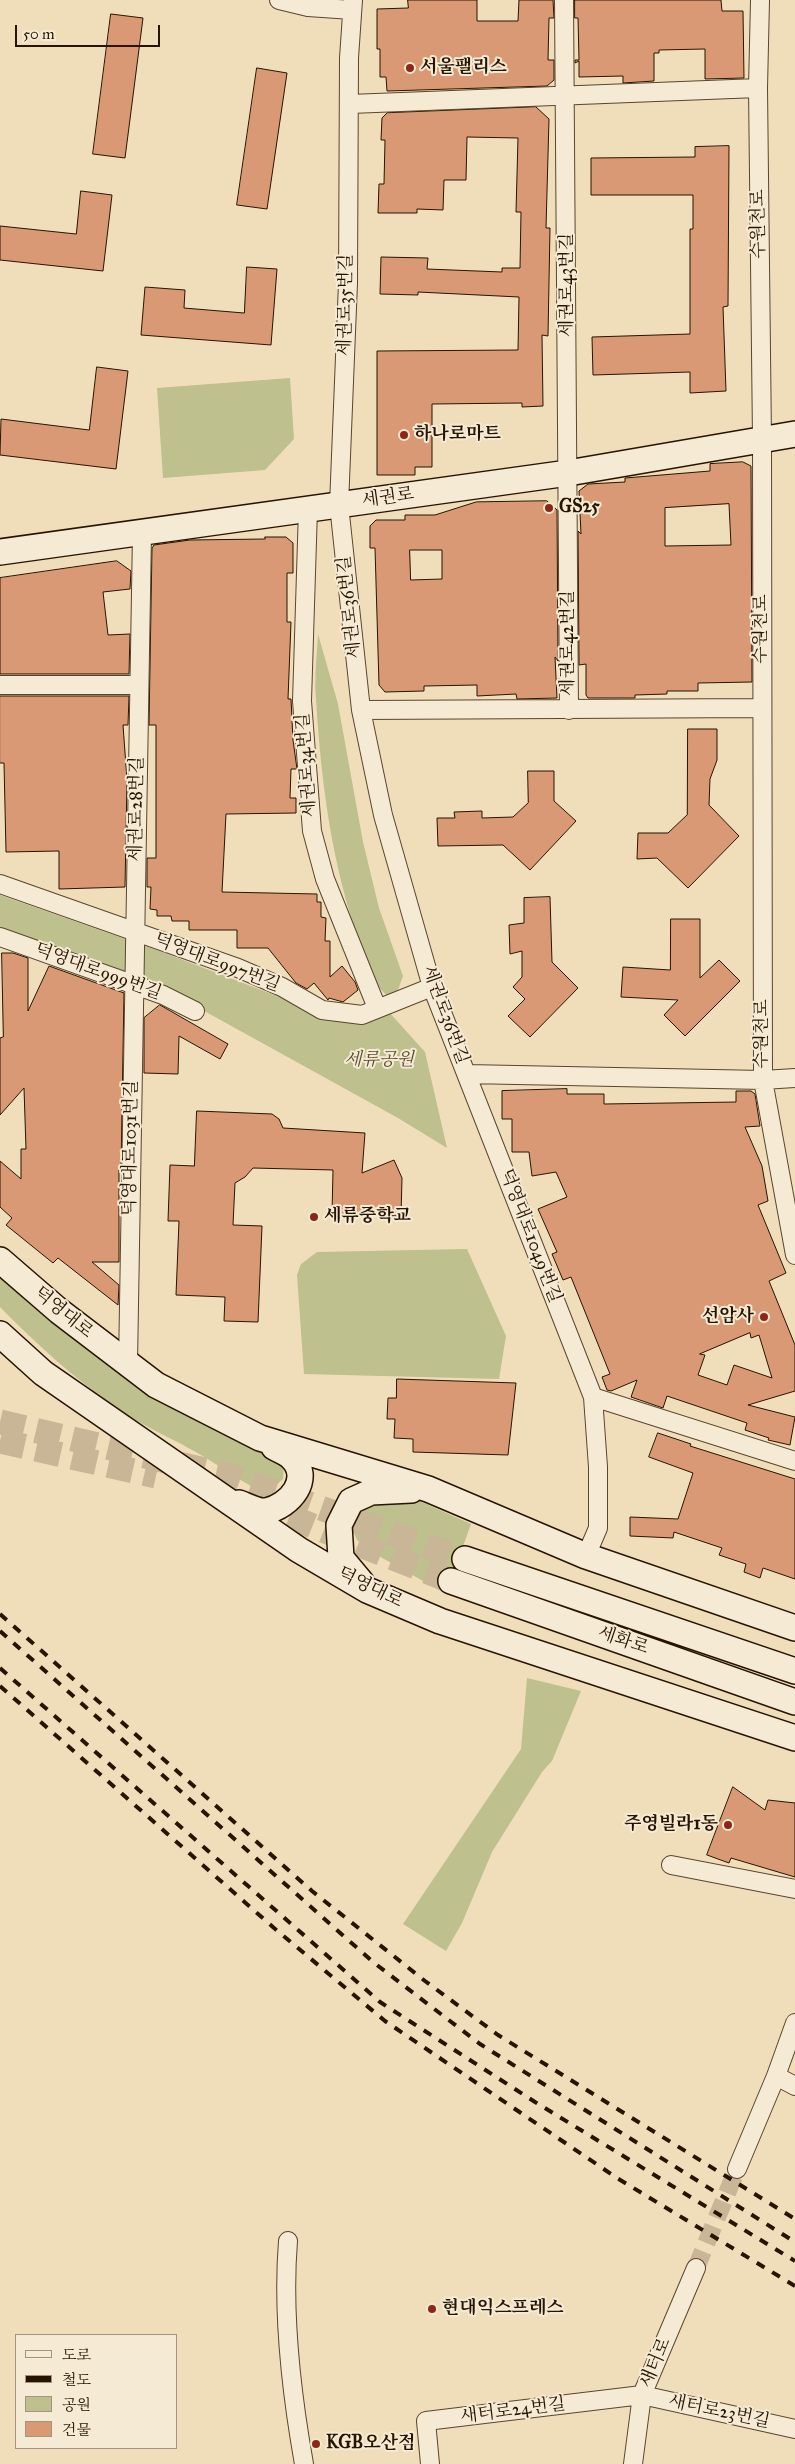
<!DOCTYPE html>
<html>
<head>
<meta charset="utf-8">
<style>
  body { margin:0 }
  #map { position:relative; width:795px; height:2464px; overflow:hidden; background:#f0debb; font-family:"IM FELL Great Primer","Noto Serif KR",serif }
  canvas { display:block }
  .legend { position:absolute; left:15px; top:2334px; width:162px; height:115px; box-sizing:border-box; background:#f5ead3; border:1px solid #a3947f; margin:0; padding:6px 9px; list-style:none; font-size:15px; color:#271400 }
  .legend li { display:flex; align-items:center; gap:10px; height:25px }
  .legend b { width:25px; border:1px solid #a3947f }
  .scale { position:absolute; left:15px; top:25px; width:145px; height:22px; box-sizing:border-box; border:2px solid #271400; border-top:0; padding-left:6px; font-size:15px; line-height:18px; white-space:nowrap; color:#271400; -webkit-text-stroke:4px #f5ead3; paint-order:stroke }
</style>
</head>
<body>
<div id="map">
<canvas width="795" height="2464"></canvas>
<ul class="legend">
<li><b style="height:6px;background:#f5ead3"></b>도로</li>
<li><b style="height:6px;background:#271400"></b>철도</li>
<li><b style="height:14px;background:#bec08d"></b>공원</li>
<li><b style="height:14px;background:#da9975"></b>건물</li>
</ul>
<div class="scale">50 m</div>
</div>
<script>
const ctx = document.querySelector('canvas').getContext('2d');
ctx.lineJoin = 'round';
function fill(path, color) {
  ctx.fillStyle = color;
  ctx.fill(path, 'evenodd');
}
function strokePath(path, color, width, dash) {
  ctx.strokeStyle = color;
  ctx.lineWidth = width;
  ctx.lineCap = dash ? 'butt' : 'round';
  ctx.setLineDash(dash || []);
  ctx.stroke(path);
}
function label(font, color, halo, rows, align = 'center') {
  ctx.font = font + ' "IM FELL Great Primer","Noto Serif KR",serif';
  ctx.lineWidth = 4;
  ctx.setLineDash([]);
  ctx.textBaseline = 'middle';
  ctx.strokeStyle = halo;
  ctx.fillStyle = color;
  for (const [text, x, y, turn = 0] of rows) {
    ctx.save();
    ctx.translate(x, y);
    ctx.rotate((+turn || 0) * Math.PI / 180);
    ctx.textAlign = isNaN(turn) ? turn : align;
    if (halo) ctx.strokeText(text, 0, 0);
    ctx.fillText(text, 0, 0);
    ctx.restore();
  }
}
fill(new Path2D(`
  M290,378L294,439L265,470L163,478L157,388Z
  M318,634L338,704L363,842L379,908L403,976L398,990L388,996C372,984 367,963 360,944C332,866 321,782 316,699C314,678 317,655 318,634Z
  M0,895L162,952L319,1012H389L425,1052L447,1148L398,1118L168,991L0,928Z
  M467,1249L506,1336L499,1379L304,1374L297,1275L301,1264L317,1252Z
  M0,1274L284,1465L283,1479L266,1494C243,1483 223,1468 201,1455C174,1439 144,1427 118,1409C75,1379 36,1344 0,1307Z
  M404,1494L471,1524L446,1594L377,1555L357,1540L352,1528L353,1515L358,1507Z
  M527,1678L581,1691L552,1761L542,1772L492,1852L462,1923L446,1951L403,1924L521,1749Z`), '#bec08d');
const building = new Path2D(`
  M408,0H477V21H518L519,0H553L554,18H549L548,60H554V80L547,86L387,91L386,77H380V49H377V9L408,8Z
  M575,0H721L722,11H743L744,78L705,79V49L659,50V53H654V81L623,83V76L579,77V61L575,63V60H579L578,18H575Z
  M111,14L143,18L125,158L93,154Z
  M257,68L287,73L267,209L237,205Z
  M536,107L549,119L546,228H550L548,336L542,335L543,406L522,407V403L432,404V467H415V475H377V351L518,350L519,297L418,292V295L380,294L381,257L428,258L427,269L502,272V268H520L521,212H516L518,138L467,137L466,180H444L443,210L417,209V213H378L379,184H384L385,140H381L382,118L387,113Z
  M729,146L728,306L723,307L726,391L690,393V372L593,375L592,337L690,334V229H693V195H591V158L695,157V147Z
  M81,191L112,195L103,271L0,260V226L76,234Z
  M247,267L277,269L271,345L141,335L145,287L185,290L184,308L244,313Z
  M97,367L128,371L116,469L0,455L1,419L89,430Z
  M743,462L751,466L752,682L698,683V691H667V694L635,695V698H588L586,695V664L579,665L578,531L581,534L579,491L588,484L625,482V478L710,471V464ZM729,504L731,545L665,546V508Z
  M547,501L557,510L558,661L555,657L557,698L517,699L516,694L477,696V685L424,686V691L385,692L379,685L375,548H370V526L376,520H405V515H435L476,502ZM410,550H442V579L411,580Z
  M265,537H286L293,543V573H287V622H291L288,699H291L293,740L297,769H291L290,798H296V813L226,814L222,892L317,894V902H321V917L326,918L325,941H330V977L342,966L355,982L358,990L343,1002L329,998L328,1000L314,983L307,989L296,983L268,948H237V930H189V921H172L171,916H157V910L150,909L151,887H147V858H156V725H149L152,548L154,545L190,540L265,539Z
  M117,561L131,571L130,589L103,592L108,635L130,634L129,674H0V578Z
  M0,696H129L128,725H123L127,780L125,887L59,889V851L6,852L4,763H0Z
  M688,729H717V760L710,779L709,805L739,836L688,888L657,858L637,859L638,833H668L687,815Z
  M528,771H554V801L576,821L530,870L503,845L438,846L437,818H455L454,812L482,811V818L513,817L528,803Z
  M550,897L552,962L578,988L530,1037L508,1016L525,999L513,987L522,977V951L510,954L509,925L524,923V898Z
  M671,919H700V978L719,960L740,981L685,1036L664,1015L678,1000L621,997L623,967L670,970Z
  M2,953H13L28,958V1011L49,966L124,993L121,1169L119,1170V1262H92L119,1285L118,1305L58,1258L53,1263L6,1225L12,1218L0,1207V1161L21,1179V1149H26L24,1088L0,1115V1038L3,1037Z
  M160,1005L228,1044L220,1059L179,1036L178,1074L144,1073V1018Z
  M567,1089V1094H604V1104L736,1102V1091H751L755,1094L760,1126L745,1127L762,1166L768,1201L758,1205L786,1273L769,1281L795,1345V1391L748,1405L795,1417L790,1445L768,1440L769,1438L745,1430L747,1423L667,1396L663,1408L631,1397L637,1380L611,1391L607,1390L602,1377L610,1374L571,1277L563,1280L552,1254L557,1252L538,1209L567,1197L556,1172L532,1176L529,1152H512V1119H502V1091ZM750,1333L751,1338L759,1335L772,1378L734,1365L727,1385L698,1375L705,1355L700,1354Z
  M197,1111L272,1114L279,1119L283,1128L365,1133L362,1173L394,1160L402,1178L401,1216L332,1214L333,1170L253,1168L245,1177L235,1183L233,1225L262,1226L258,1322L224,1321L225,1297L176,1295L179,1221H168L170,1165L194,1166Z
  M397,1379L516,1383L508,1455L413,1452V1439L394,1438L395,1419H387L388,1398H396Z
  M658,1433L691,1444L690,1446L795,1479V1579L763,1568L760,1578L744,1572L746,1564L719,1555L722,1548L674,1532L673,1538L630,1536V1517L678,1519L693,1473L649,1457Z
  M733,1787L765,1810L768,1800L795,1803V1877L731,1858L729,1863L707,1855Z`);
fill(building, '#da9975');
strokePath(building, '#271400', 1);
strokePath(new Path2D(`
  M696,2268L737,2169`), '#c8b696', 18, [18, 9]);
strokePath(new Path2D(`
  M0,1422L230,1476L465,1559
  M0,1441L156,1476
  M255,1503L451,1581`), '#c8b696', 25, [25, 12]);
const street = new Path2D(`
  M279,0L308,7L352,10
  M353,0L349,58L348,283L339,505L361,710L383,815L432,987L593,1397L598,1467V1528L586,1556
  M564,0L569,710
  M760,0L758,88L762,439L763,1080L795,1255
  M350,104L758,88
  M308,509L302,701L312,831L325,879L377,1008
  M0,685H139
  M361,710L762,708
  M0,884L238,968L282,987L322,1010L362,1015L432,987
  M0,937L163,995L195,1011
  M467,1074L763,1080L795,1078
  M128,1364L142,533
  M593,1397L795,1461
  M671,1865L795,1889
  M776,2076L795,2086
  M737,2169L776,2076L795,2023
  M288,2241C282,2315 291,2391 304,2464
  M430,2464L426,2421L642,2395L795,2429
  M633,2464L642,2395L696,2268`);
const secondary = new Path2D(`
  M0,552L568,473L795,434
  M0,1260L59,1311L156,1385L260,1438L428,1489L586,1556L795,1628
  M0,1334L43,1373L299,1550L367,1590L440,1621L795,1738
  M239,1503C247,1506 258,1512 266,1511C289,1507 314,1478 291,1457C287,1453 279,1450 274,1447
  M465,1559L795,1671
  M451,1581L795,1702
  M361,1582L341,1558L339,1525L351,1501L371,1492L411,1490`);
strokePath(street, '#59462f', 20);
strokePath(secondary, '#271400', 28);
strokePath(street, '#f5ead3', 18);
strokePath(secondary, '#f5ead3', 25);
strokePath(new Path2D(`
  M0,1614L312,1891L425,1981L498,2035L795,2219
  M0,1631L373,1962L480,2044L795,2242
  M0,1668L380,2002L535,2102L795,2261
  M0,1686L274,1928L385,2021L617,2178L795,2286`), '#271400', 4, [9, 9]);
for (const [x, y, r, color] of [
  [410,68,5,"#8f2418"],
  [404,435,5,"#8f2418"],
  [549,508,5,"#8f2418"],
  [314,1217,5,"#8f2418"],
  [764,1317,5,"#8f2418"],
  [728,1825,5,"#8f2418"],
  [432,2309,5,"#8f2418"],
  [316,2444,5,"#8f2418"]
]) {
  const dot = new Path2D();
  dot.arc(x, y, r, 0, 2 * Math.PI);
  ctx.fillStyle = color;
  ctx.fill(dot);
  strokePath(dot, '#f5ead3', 2);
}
label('bold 18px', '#271400', '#f5ead3', [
  ["서울팰리스",420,68],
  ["하나로마트",414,435],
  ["GS25",559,508],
  ["세류중학교",324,1217],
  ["선암사",754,1317,"right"],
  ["주영빌라1동",718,1825,"right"],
  ["현대익스프레스",442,2309],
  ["KGB오산점",326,2444]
], 'left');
label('18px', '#271400', '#f5ead3', [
  ["수원천로",759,224,-91],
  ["세권로43번길",568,285,-90],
  ["세권로35번길",346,305,-89],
  ["세권로",388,498,-8],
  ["세권로36번길",350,607,-96],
  ["수원천로",762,629,-90],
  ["세권로42번길",569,643,-90],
  ["세권로34번길",307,765,-94],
  ["세권로28번길",137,809,-89],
  ["덕영대로997번길",217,963,21],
  ["덕영대로999번길",98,972,20],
  ["세권로36번길",445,1015,70],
  ["수원천로",763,1034,-90],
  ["덕영대로1031번길",131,1148,-89],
  ["덕영대로1049번길",530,1236,69],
  ["덕영대로",63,1313,39],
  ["덕영대로",370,1588,26],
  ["세화로",623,1641,19],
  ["새터로",656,2363,-67],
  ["새터로24번길",513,2411,-7],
  ["새터로23번길",719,2412,12]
]);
label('italic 18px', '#5c5031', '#f5ead3', [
  ["세류공원",379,1061]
]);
</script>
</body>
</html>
